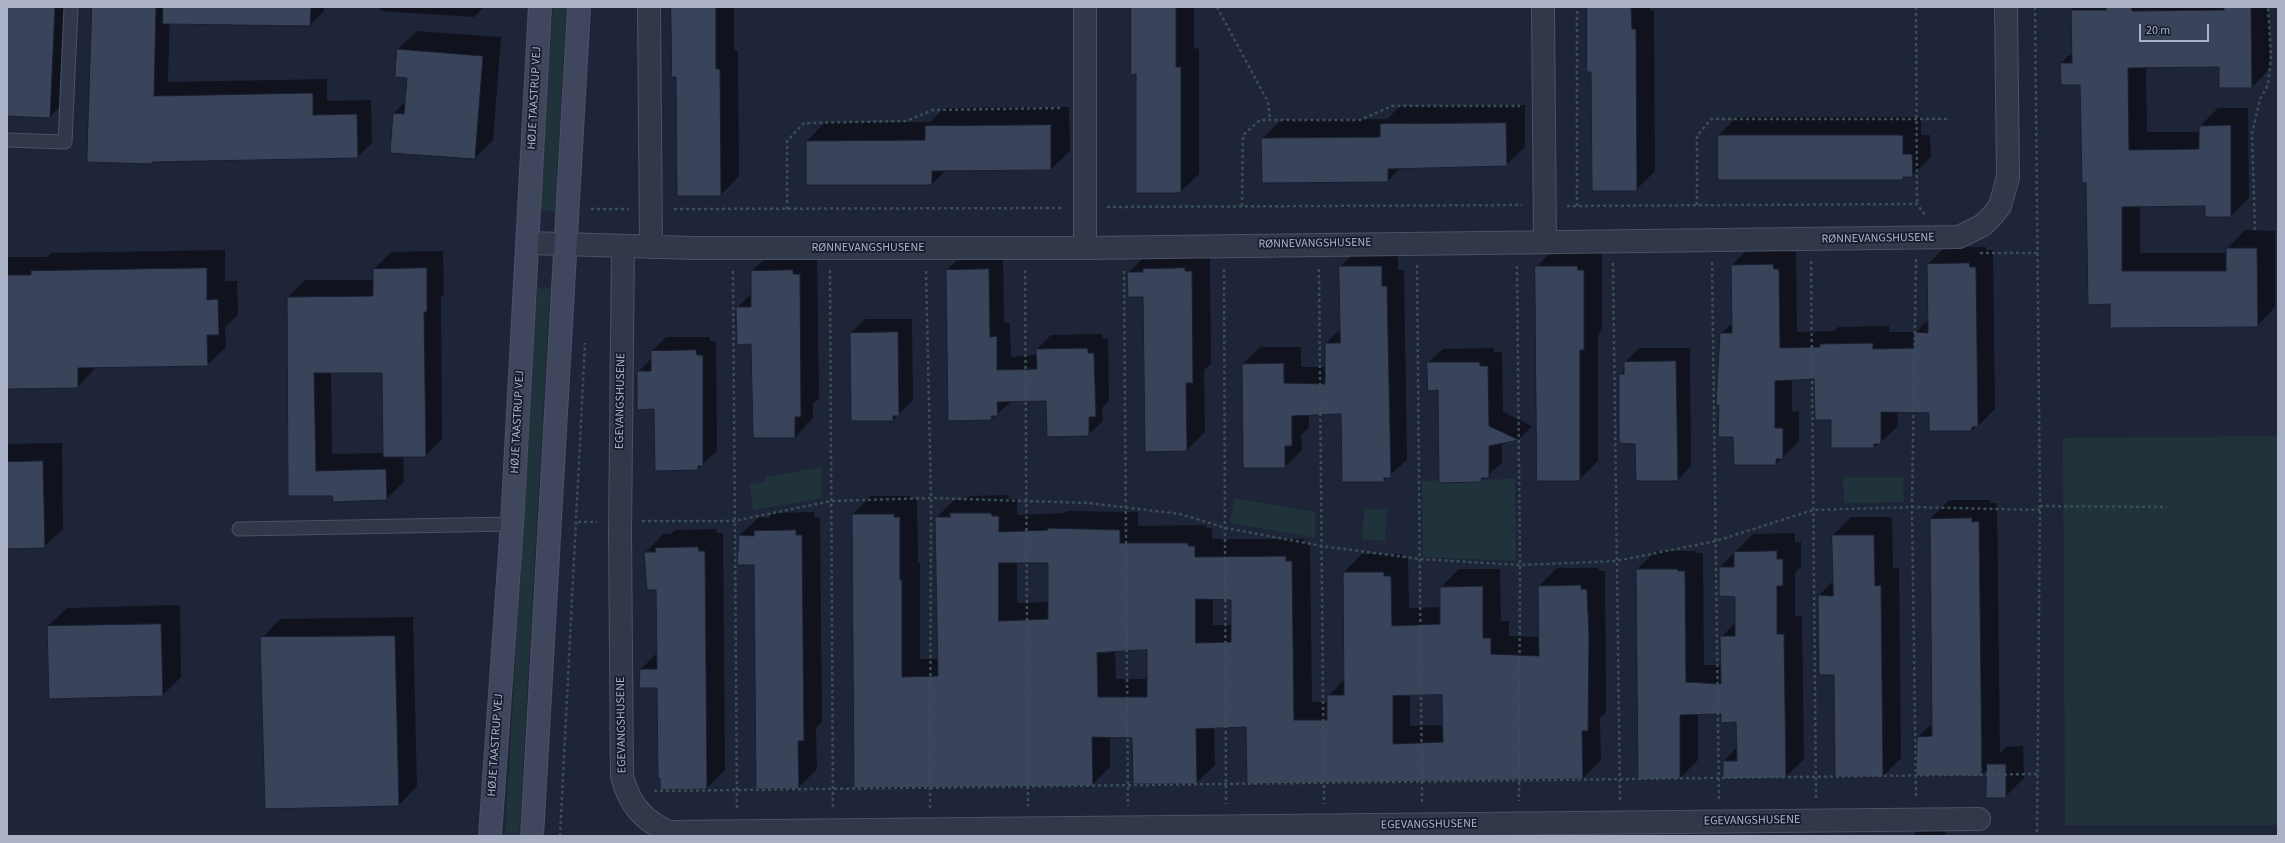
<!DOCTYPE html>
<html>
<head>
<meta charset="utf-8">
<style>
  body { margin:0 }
  #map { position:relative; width:2285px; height:843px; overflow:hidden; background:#1e2539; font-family:"Source Sans 3",sans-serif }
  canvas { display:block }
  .frame { position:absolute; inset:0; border:8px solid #abb2c7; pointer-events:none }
  .scale { position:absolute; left:2139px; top:24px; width:70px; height:18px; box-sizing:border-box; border:2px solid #abb2c7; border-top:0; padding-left:5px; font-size:12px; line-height:14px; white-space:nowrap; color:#abb2c7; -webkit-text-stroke:3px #171d2e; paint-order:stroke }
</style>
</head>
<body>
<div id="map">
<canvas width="2285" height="843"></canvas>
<div class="frame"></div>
<div class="scale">20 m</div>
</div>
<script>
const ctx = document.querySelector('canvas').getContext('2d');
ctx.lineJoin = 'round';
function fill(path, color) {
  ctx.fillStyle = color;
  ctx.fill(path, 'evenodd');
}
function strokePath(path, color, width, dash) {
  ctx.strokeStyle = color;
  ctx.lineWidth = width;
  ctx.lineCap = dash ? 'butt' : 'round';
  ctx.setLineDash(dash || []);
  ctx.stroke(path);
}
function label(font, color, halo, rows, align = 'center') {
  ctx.font = font + ' "Source Sans 3",sans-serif';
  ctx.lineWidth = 3.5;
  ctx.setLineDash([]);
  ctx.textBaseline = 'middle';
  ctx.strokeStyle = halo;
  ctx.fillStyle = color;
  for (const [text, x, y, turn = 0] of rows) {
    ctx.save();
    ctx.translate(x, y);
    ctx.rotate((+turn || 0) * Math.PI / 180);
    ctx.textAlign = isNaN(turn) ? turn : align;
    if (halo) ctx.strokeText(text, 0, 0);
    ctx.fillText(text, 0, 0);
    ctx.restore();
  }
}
fill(new Path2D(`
  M553,7H566L555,212L540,210Z
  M537,287L550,288L519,836H505Z
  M2278,436V825H2065L2063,438Z
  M821,467L822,498L753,510L750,485L766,481L765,477Z
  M1843,477H1903L1904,502L1844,503Z
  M1515,479L1516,561L1423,557L1422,481Z
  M1234,498L1315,512V538L1230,523Z
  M1365,508L1387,510L1385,541L1362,539Z`), '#20333a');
fill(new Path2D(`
  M7,7H68L64,102L50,117L7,115Z
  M93,7H170L168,82L327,79V101L371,100L372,143L357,157L153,161Z
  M195,7H324V11L310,25Z
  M381,7H484L474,17L380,11Z
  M672,7H734V51H738L739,176L721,195L677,76Z
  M1132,7H1194V48L1199,49V174L1180,192L1137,73Z
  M1588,7H1650V11H1654L1655,171L1636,190L1592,71Z
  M2072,7H2269L2270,69L2252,87L2220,66L2146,67L2147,132H2200V126L2218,108H2248L2249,198L2231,216L2206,205H2140V253H2227V249L2245,230L2275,231V307L2257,326L2111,303L2087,182L2081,84L2061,63L2073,52Z
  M417,31L501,37L493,140L475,158L394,113L406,101L408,77L398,49Z
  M1525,105V147L1506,165L1401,167L1388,181L1262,139L1281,120L1387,119L1400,106Z
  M1069,107L1070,151L1051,169L946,170L932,184H807V141L825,122H930L944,108Z
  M1737,117H1921V135H1930L1931,157L1912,176H1905L1902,179L1718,136Z
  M1945,247H1986V250H1993L1995,409L1978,426L1971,430L1930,412L1897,411L1898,426L1880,443L1874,447L1832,419L1815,378L1792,379V412L1799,411V441L1782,458L1775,464L1734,436L1721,334L1733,322L1732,265L1749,248H1790V252H1796L1797,332L1834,331L1838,327L1889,326V332H1916L1929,319L1928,264Z
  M1555,248L1602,252V330L1598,334V461L1579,480L1536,267Z
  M1398,249V270H1404L1407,460L1383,481L1342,413L1309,414V428L1301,435L1302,450L1285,467H1244L1243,364L1260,347H1301V367H1326V343L1341,328L1340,267L1357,250Z
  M225,250V281H237L238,315L225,327L226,347L207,365L96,367L78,387L7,388V257H47L51,253Z
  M443,251L444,294L441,297L442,439L425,456H403L404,482L386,499L333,495H289L288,297L305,280H374V269L391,252ZM331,372H383L384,453L332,454Z
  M770,253L817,256L819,398L813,404V418L795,437H754L752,343L737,308L752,293V271Z
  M1210,253L1211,364L1204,370L1205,432L1187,450L1144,296L1128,273L1147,254Z
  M1003,255L1004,323H1010L1011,357L1037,355V349L1051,335L1102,334V339H1108L1109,401L1102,408L1103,421L1088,435L1047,400L1012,401L991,419L947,270L961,256Z
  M865,319H912L913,400L893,420L851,333Z
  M666,337H710V341H716L717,451L697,469L655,408L638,372L652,358V351Z
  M1494,348V352H1502L1503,412L1532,426L1519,439L1502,443V463L1481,481L1428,363L1443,349Z
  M1639,348H1690L1691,466L1678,480L1636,443L1620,374L1625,369V362Z
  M62,443L63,529L44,547L7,548V444Z
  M1009,495V499H1017V515L1065,513L1067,511L1138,512V526L1206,525V528H1212V539H1304V543H1310L1312,702H1328V696L1345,679L1344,572L1362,554H1402V558H1408L1409,608L1441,607V587L1459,569H1500L1501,621H1509V636L1540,637L1539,586L1557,568H1598L1599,571H1605L1606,712L1600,718L1601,760L1583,778L1247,726L1214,727L1215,765L1196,783L1133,736H1110V767L1092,785L855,787L853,514L871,496H911V499H917L918,563H920V659H939L936,518L954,500H965L969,496ZM1017,562H1049V602L1017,603ZM1213,599H1232V625H1213ZM1148,649V679H1116L1115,651ZM1443,694V725L1410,726V695Z
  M1949,500H1990V503H1997L2000,753L2006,747L2023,746L2024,778L2005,797L1988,769L1981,775L1918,737L1933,723L1930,519Z
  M814,512V517H820L822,722L816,728L817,769L798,788L755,564L740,535L759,517L768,518L773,513Z
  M1851,517H1892L1893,568H1899L1901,758L1883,776L1835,674H1820L1819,595L1834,580L1833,535Z
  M716,529L717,533H723L725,770L707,788L658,687L641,669L658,652L657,589L645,553L663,534H670L675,530Z
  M1795,533V542H1801V566L1795,573V616H1802L1804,759L1786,777L1724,761L1737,747V721L1722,713H1698V760L1680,778L1639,779L1637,569L1656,551H1696L1695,553H1703L1704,665H1722L1721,637L1736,622V596L1720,567L1753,534Z
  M180,605L181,677L163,695L48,626L67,608Z
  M413,617L417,786L399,805L262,638L280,619Z
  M1925,823H1946V836H1915V833Z`), '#0007');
const building = new Path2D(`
  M7,7H55L50,118L7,116Z
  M92,7H156L154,96L313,93V115L357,114L358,158L152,162V164L87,162Z
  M163,7H311L310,26L163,24Z
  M671,7H716V69H720L721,196H677L676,77H672Z
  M1131,7H1176V67H1181V193H1136V74L1131,75Z
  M1587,7H1631L1632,29H1636L1637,191H1592L1591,72H1587Z
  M2106,7H2131L2132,11L2224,10V7H2251L2252,88H2219V67L2128,68L2129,150L2199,149V126L2231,125V217H2205V206L2122,207V271H2226V248H2257L2258,327L2110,328V304L2088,305L2086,183H2082L2080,85H2061L2060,63H2072L2071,10H2106Z
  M397,49L483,56L475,159L390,153L393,113L404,114L407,78L395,77Z
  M1506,123L1507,166L1388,169V182L1262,183L1261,138L1380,137V124Z
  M1051,125V170L932,171V185H806V141L925,140V126Z
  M1718,135H1903V154H1912L1913,177H1903V180H1718Z
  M1969,263L1970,267H1976L1978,427H1972L1971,431H1929V413L1881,412V444H1874V448H1831V420H1815L1814,379L1775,381V428H1783V459H1776V465H1734L1733,437H1718L1719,405H1716L1720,333H1732L1731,265L1773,264L1774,269H1779L1780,348L1820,347V344L1873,343V349L1914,348V332L1928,333L1927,264Z
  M1339,266H1382V286H1387L1391,478H1384V482H1342L1341,414L1292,416V446H1285V468H1243L1242,364L1284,363V383L1325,384V343H1340Z
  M1535,266H1577L1578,270H1584V350H1580V481H1537Z
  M207,268V300L218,299L219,335H207L208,366L78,368V388L7,389V275H31V271Z
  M427,268V312H424L426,457H383L382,373H314L316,471L386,469L387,500L333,502L332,496H288L287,297L373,296V269Z
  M1185,268V271H1192L1193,383H1186L1187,451L1145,452L1143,297H1128L1127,272H1143V269Z
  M989,269L990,337L997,336V370L1037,369L1036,349L1088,348V353H1094L1096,417H1089V436L1047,437L1046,401L997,402L998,416H991L992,420L948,421L946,270Z
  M793,270V274H800L801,417H795V438H753L751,344L737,345L736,307H751V271Z
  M898,332L899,416H893V421H851L850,333Z
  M696,350L697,355H703V466H698V470L655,471L654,409L637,410V371H651V351Z
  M1676,361L1678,481H1636L1635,444L1619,443V374H1624V362Z
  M1427,362H1480V366H1488L1489,426L1519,440L1489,446V478H1481L1482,482L1439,483L1438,390L1428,391Z
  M43,461L45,548L7,549V462Z
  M950,513H991L992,516H999V532L1048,530V528L1120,530V543H1188V546H1195V557L1286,556V561H1292L1294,720H1327V695H1344L1343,572H1384V576H1391L1392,626L1440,624V587L1483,586V638H1491V654L1539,656L1538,586L1581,585V589H1587L1589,636L1588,731H1582L1583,779L1247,784L1246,727L1196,729L1197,784H1133L1132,738L1092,737L1093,786L854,788L852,514H894V517H900V580H902V677L938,676L935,517H950ZM999,563H1048V619L999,621ZM1196,599L1231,600V642L1196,643ZM1147,650V697H1098L1097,653ZM1442,695L1443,742L1393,744V696Z
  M1972,518V522L1979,521L1982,776H1916L1917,737L1932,736L1930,519Z
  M796,530V535H802L804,741H798L799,789H756L754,565H737L739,535L754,536V531Z
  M1832,535H1874L1875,586L1881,585L1883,777H1835L1834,675H1819L1818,595L1833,596Z
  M698,547L699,551H705L707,789L660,790V778L658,779L657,688H639L640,669H657L656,590H647L644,552H656L655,548Z
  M1777,551V559H1783V586H1777V634H1784L1786,778L1723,779V761H1737L1736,722L1721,723V714L1680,715V779L1638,780L1636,569H1678V571H1685L1686,682L1721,684L1720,636H1735V597L1719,596V567H1734V552Z
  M161,624L163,696L49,699L47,626Z
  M395,636L399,806L265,809L260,637Z
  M1987,764H2006V798H1986Z`);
fill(building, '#39435a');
strokePath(building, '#191f30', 1);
const lane = new Path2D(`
  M7,140L65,142L71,7
  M239,529L512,524`);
const street = new Path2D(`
  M649,7L651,247
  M1085,7V248
  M1543,7L1545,241
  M528,243L695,248H1085L1959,237L1983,225L1992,216L2000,206L2008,177L2006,7
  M623,247L620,533L622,776C629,804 643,820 668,832L1979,819`);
const secondary = new Path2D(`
  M490,836L512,524L540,7
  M532,836L579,7`);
strokePath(lane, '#4c5265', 15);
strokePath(street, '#4c5265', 24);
strokePath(secondary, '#4c5265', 24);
strokePath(new Path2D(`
  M1217,7L1268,102L1270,120
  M1916,7L1917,204
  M2035,7L2040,506L2037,836
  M1697,205V136L1711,119H1949
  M1242,206L1243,135L1260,120H1360L1392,106H1520
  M1567,206L1917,204L1925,215
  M1577,206V7
  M1107,207L1522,205
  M591,209H629
  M674,209L1062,208
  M787,209V141L804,123L906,121L933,110L1063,108
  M2255,230L2252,134L2260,99L2268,85L2271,56L2268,7
  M1980,253H2037
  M1811,261L1816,798
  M1712,262L1719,799
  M1613,263L1620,800
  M1417,265L1422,802
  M1517,266L1520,565L1519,801
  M1224,269L1226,804
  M1319,269L1324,804
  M830,270L833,809
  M1025,270L1028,806
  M733,271L737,808
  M926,271L931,498L930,808
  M1124,271L1128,806
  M2040,506L2167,507
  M642,521H734L831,501L931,498L1088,503L1180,514L1226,528L1322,546L1420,559L1520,565L1616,561L1716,541L1813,510L1912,507L2040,510
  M578,522H597
  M654,791L2038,774
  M1916,796L1912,507L1916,259
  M560,836L585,343`), '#3a4f55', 2.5, [3, 3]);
strokePath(lane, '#31384a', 13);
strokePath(street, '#31384a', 22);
strokePath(secondary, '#3f465d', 22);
label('12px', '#abb2c7', '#171d2e', [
  ["HØJE TAASTRUP VEJ",535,98,-87],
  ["RØNNEVANGSHUSENE",1878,239,-1],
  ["RØNNEVANGSHUSENE",1315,244,-1],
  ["RØNNEVANGSHUSENE",868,248],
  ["EGEVANGSHUSENE",621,401,-89],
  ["HØJE TAASTRUP VEJ",518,422,-87],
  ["EGEVANGSHUSENE",622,725,-91],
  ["HØJE TAASTRUP VEJ",496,745,-86],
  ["EGEVANGSHUSENE",1752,821,-1],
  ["EGEVANGSHUSENE",1429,825,-1]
]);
</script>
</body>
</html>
